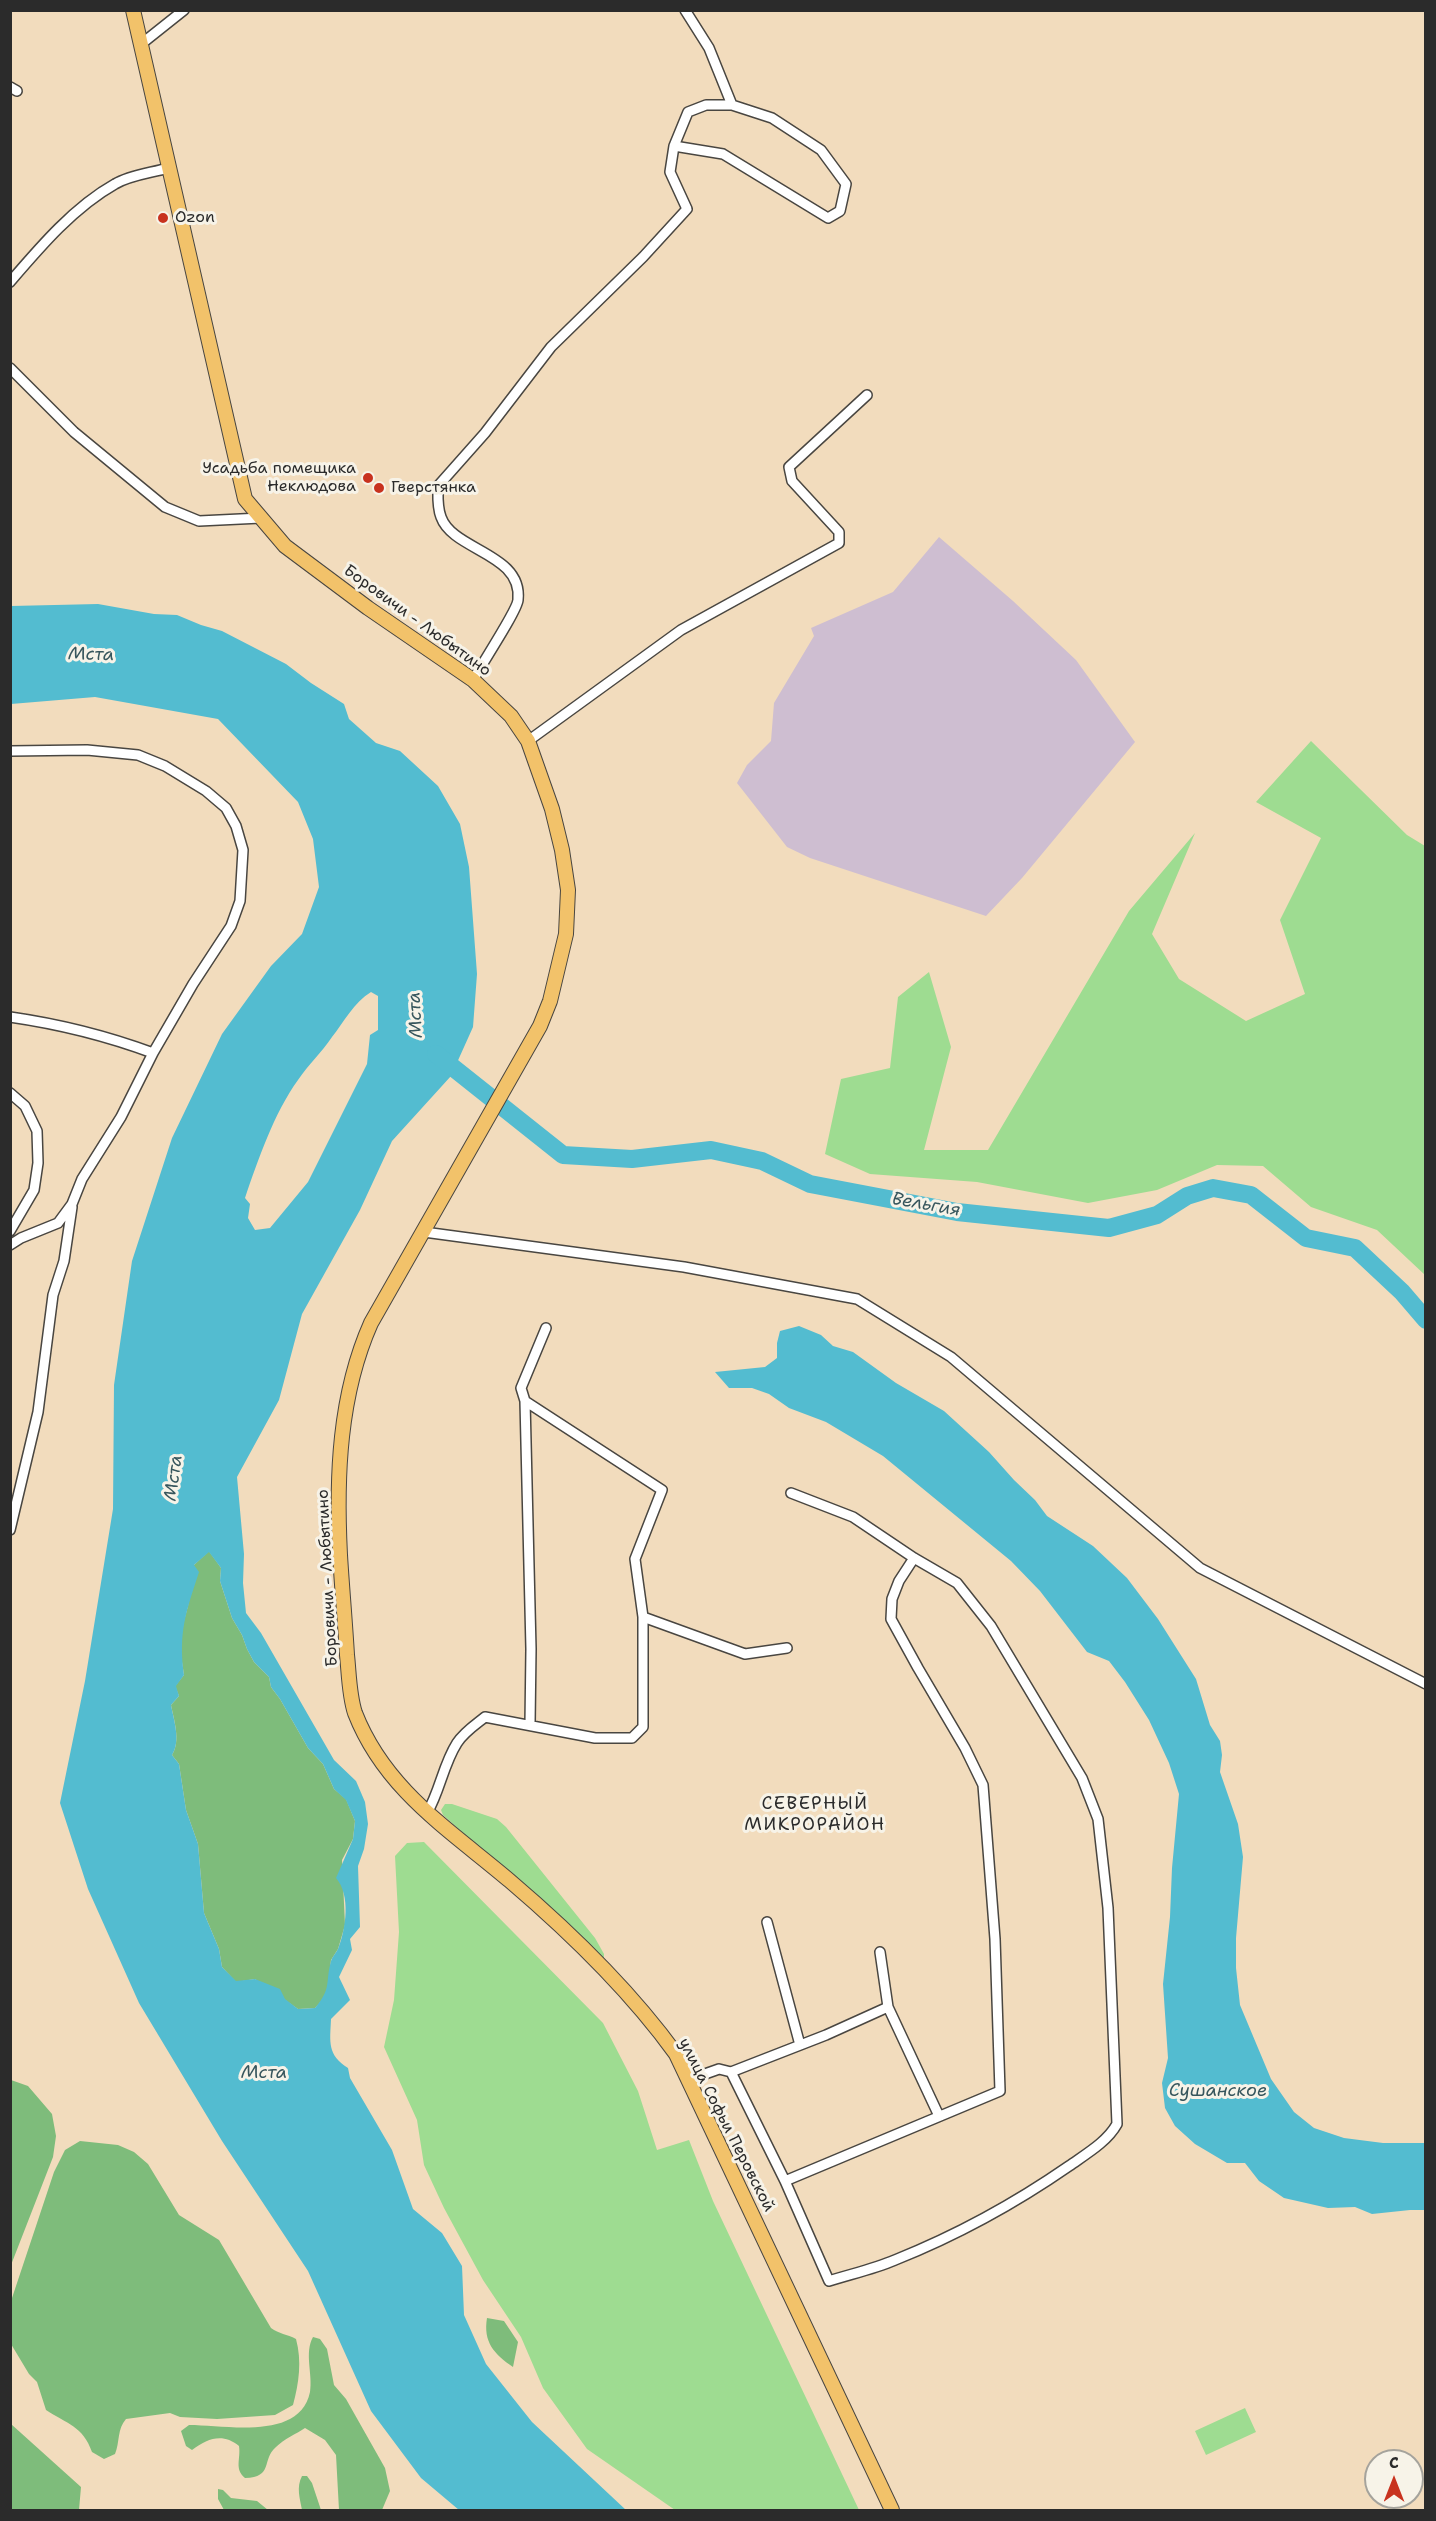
<!DOCTYPE html>
<html>
<head>
<meta charset="utf-8">
<style>
  body { margin:0 }
  #map { position:relative; width:1436px; height:2521px; overflow:hidden; background:#f2dcbd; font-family:"Shantell Sans",sans-serif }
  canvas { display:block }
  .frame { position:absolute; inset:0; border:12px solid #2b2b2b; pointer-events:none }
  .north { position:absolute; left:1364px; top:2449px; width:60px; height:60px; box-sizing:border-box; background:#f7f3e8; border:2px solid #a5a39c; border-radius:50%; rotate:0deg; font-size:16px; font-weight:700; line-height:24px; text-align:center; color:#2b2b2b }
  .north::after { content:''; display:block; margin:auto; width:21px; height:27px; background:#c8321e; clip-path:polygon(50% 0,100% 100%,50% 72%,0 100%) }
</style>
</head>
<body>
<div id="map">
<canvas width="1436" height="2521"></canvas>
<div class="frame"></div>
<div class="north">С</div>
</div>
<script>
const ctx = document.querySelector('canvas').getContext('2d');
ctx.lineJoin = 'round';
function fill(path, color) {
  ctx.fillStyle = color;
  ctx.fill(path, 'evenodd');
}
function strokePath(path, color, width, dash) {
  ctx.strokeStyle = color;
  ctx.lineWidth = width;
  ctx.lineCap = dash ? 'butt' : 'round';
  ctx.setLineDash(dash || []);
  ctx.stroke(path);
}
function label(font, color, halo, rows, align = 'center') {
  ctx.font = font + ' "Shantell Sans",sans-serif';
  ctx.lineWidth = 6;
  ctx.setLineDash([]);
  ctx.textBaseline = 'middle';
  ctx.strokeStyle = halo;
  ctx.fillStyle = color;
  for (const [text, x, y, turn = 0] of rows) {
    ctx.save();
    ctx.translate(x, y);
    ctx.rotate((+turn || 0) * Math.PI / 180);
    ctx.textAlign = isNaN(turn) ? turn : align;
    if (halo) ctx.strokeText(text, 0, 0);
    ctx.fillText(text, 0, 0);
    ctx.restore();
  }
}
fill(new Path2D(`
  M939,537L1013,601L1076,660L1135,742L1022,878L986,916L810,858L787,847L737,783L747,765L771,741L774,703L814,636L811,628L893,592Z`), '#cebed1');
fill(new Path2D(`
  M1311,741L1407,835L1425,846V1275L1377,1230L1311,1207L1263,1166L1217,1165L1157,1190L1088,1203L977,1182L870,1174L825,1154L841,1079L890,1068L898,997L929,972L951,1047L924,1150H988L1129,911L1195,833L1152,934L1179,979L1246,1021L1305,994L1280,920L1321,838L1256,802Z
  M445,1804H452L497,1819L506,1827L595,1938L604,1954V1960L443,1815L441,1810Z
  M424,1842L603,2023L638,2091L657,2150L689,2140L713,2201L859,2510H675L587,2449L543,2388L521,2337L483,2280L444,2208L424,2165L417,2120L384,2047L394,2000L399,1932L395,1856L407,1843Z
  M1245,2408L1256,2432L1206,2455L1195,2431Z`), '#9edc91');
fill(new Path2D(`
  M209,1551L221,1568L220,1581L232,1618L242,1635L247,1649L254,1662L269,1677L271,1687L280,1699L308,1748L323,1764L334,1789L346,1799L355,1821L353,1839L342,1860L345,1925L338,1949L331,1960L327,1995L315,2008L298,2009L255,1979L236,1982L222,1967L219,1949L204,1913L198,1844L186,1810L179,1764L172,1755C181,1741 174,1720 171,1705L179,1696L175,1686L184,1675L180,1649L182,1628L188,1606L194,1565Z
  M11,2080L28,2086L52,2114L56,2136L53,2157L11,2265Z
  M80,2141L118,2145L134,2152L148,2164L179,2215L219,2240L271,2328C279,2334 287,2334 296,2339C302,2361 299,2383 293,2405L275,2415L217,2419L180,2417L170,2413L126,2419C117,2429 120,2442 115,2454L104,2459L92,2452C83,2426 67,2424 46,2410L37,2382L29,2374L11,2344V2301L54,2172L65,2150Z
  M487,2318L504,2321L518,2342L513,2367C494,2354 483,2342 487,2318Z
  M313,2337L320,2339L327,2349L334,2385L346,2399L385,2468L390,2491L382,2510H339L336,2455L325,2440L305,2428C296,2434 284,2439 276,2447C261,2460 274,2477 245,2478C234,2469 241,2459 239,2446C223,2433 208,2438 192,2450L186,2446L181,2431L189,2425C226,2425 300,2441 310,2392C313,2374 304,2353 313,2337Z
  M11,2424L81,2487L79,2510H11Z
  M302,2476H307L312,2483L321,2510H302C300,2499 296,2487 302,2476Z
  M218,2489L223,2490L231,2498L257,2501L268,2510H224L218,2499Z`), '#7ebc7b');
fill(new Path2D(`
  M98,604L154,614L177,615L201,625L222,631L286,664L311,683L344,704L349,719L376,743L400,751L438,786L460,824L469,867L477,974L473,1027L451,1076L392,1141L360,1210L302,1314L279,1400L237,1477L244,1554L243,1583L246,1613L261,1633L334,1760L356,1781L365,1802L368,1824L364,1849L358,1866L360,1927L350,1939L352,1950L339,1977L350,2000L331,2019C330,2042 327,2055 348,2068L350,2078L392,2150L413,2209L442,2233L462,2266L464,2315L486,2364L532,2422L626,2510H459L421,2478L371,2411L308,2271L222,2141L139,2003L88,1889L60,1803L85,1681L113,1509L114,1385L132,1261L172,1138L222,1034L271,966L302,934L319,887L313,839L298,802L218,719L95,697L11,704V606ZM371,992L378,996V1030L370,1035L367,1064L308,1182L270,1228L255,1230L248,1218L250,1204L245,1198C258,1160 274,1113 298,1080C308,1065 322,1052 332,1037C344,1022 354,1002 371,992ZM209,1552L221,1568L220,1581L232,1618L242,1635L247,1649L254,1662L269,1677L271,1687L280,1699L308,1748L323,1764L334,1789L346,1800L355,1821L353,1839L336,1878C351,1895 346,1929 338,1949C336,1953 332,1957 331,1961C325,1983 332,1988 315,2008L298,2009L285,1999L280,1989L255,1979L236,1981L222,1967L219,1949L204,1913L198,1844L186,1810L179,1764L172,1755C181,1741 174,1721 171,1705L179,1696L176,1686L184,1675C178,1633 186,1612 199,1572L194,1565Z
  M799,1326L821,1335L833,1346L853,1352L896,1383L944,1411L989,1452L1014,1480L1035,1500L1047,1516L1093,1546L1127,1578L1158,1619L1196,1679L1210,1725L1220,1741L1222,1755L1220,1772L1238,1824L1243,1857L1236,1938V1968L1240,2005L1271,2079L1294,2112L1314,2128L1344,2138L1383,2143H1425V2210H1410L1372,2214L1355,2207L1328,2208L1284,2198L1259,2181L1245,2163H1227L1195,2144L1175,2126L1165,2108L1162,2083L1168,2058L1163,1984L1170,1917L1172,1868L1179,1794L1169,1763L1149,1720L1125,1682L1109,1661L1087,1652L1040,1591L1011,1561L883,1456L826,1422L789,1408L769,1394L752,1388H729L715,1372L765,1367L777,1358V1343L780,1331Z`), '#53bcd0');
strokePath(new Path2D(`
  M436,1054L563,1155L632,1159L711,1150L762,1161L810,1184L957,1212L1109,1228L1157,1215L1187,1196L1213,1188L1251,1195L1306,1238L1355,1248L1402,1292L1426,1320`), '#53bcd0', 18);
const minor = new Path2D(`
  M140,45L184,10
  M10,87L17,91
  M674,146L723,154L828,218L840,211L846,184L821,150L772,118L732,105
  M10,282C40,247 74,207 115,184C130,175 151,173 168,168
  M10,368L74,432L165,507L199,521L261,518
  M473,680C481,665 517,611 518,600C523,553 453,551 441,517C437,507 438,496 438,486L485,433L551,347L643,257L687,209L670,172L674,146L688,112L706,105H732L709,48L685,10
  M528,741L681,630L839,543V532L792,481L789,467L867,395
  M10,751L87,750L138,755L165,766L206,791L226,808L236,826L243,850L240,901L231,926L193,984L153,1053L121,1117L82,1179L72,1204L58,1223L21,1238L10,1245
  M10,1017C59,1024 107,1036 153,1053
  M10,1093L25,1106L37,1131L38,1163L34,1190L10,1231
  M424,1232L684,1267L857,1299L951,1357L1200,1568L1426,1684
  M525,1401L662,1490L635,1559L643,1617L745,1654L787,1648
  M10,1530L38,1412L53,1295L64,1261L72,1207
  M530,1724L531,1649L525,1401L521,1388L546,1328
  M427,1813C440,1791 443,1765 457,1743C464,1732 475,1725 485,1717L595,1738H632L643,1727V1617
  M767,1922L800,2045
  M880,1952L888,2007L939,2116
  M731,2072L826,2035L888,2007
  M688,2080L719,2069L731,2072L785,2181L829,2281C851,2274 874,2269 895,2260C955,2236 1017,2202 1069,2166C1086,2154 1107,2142 1117,2124L1108,1908L1098,1819L1082,1778L991,1626L957,1583L914,1558L853,1517L791,1493
  M785,2181L1000,2091L995,1939L983,1785L965,1748L918,1668L891,1619L892,1599L899,1581L914,1558`);
const primary = new Path2D(`
  M133,10L245,499L285,546L368,608L473,680L511,716L528,741L552,809L562,850L568,890L566,934L550,1001L540,1026L371,1323C339,1395 336,1477 340,1555C342,1588 345,1621 347,1655C349,1673 349,1695 355,1713C385,1790 450,1830 510,1881C571,1933 629,1989 676,2054L892,2510`);
strokePath(minor, '#494641', 12);
strokePath(primary, '#494641', 16);
strokePath(minor, '#fff', 9);
strokePath(primary, '#f2c26a', 14);
for (const [x, y, r, color] of [
  [163,218,6,"#c8321e"],
  [368,478,6,"#c8321e"],
  [379,488,6,"#c8321e"]
]) {
  const dot = new Path2D();
  dot.arc(x, y, r, 0, 2 * Math.PI);
  ctx.fillStyle = color;
  ctx.fill(dot);
  strokePath(dot, '#f7f3e8', 2);
}
label('16px', '#2b2b2b', '#f7f3e8', [
  ["Ozon",175,218],
  ["Усадьба помещика",356,469,"right"],
  ["Неклюдова",356,487,"right"],
  ["Гверстянка",391,488]
], 'left');
label('16px', '#2b2b2b', '#f7f3e8', [
  ["Боровичи - Любытино",417,621,36],
  ["Боровичи - Любытино",328,1578,-93],
  ["улица Софьи Перовской",726,2125,63]
]);
label('italic 18px', '#37565d', '#f7f3e8', [
  ["Мста",91,655,1],
  ["Мста",416,1015,-93],
  ["Вельгия",926,1205,10],
  ["Мста",174,1478,-82],
  ["Мста",264,2073],
  ["Сушанское",1218,2091]
]);
ctx.letterSpacing = '1.5px';
label('18px', '#2b2b2b', '#f7f3e8', [
  ["СЕВЕРНЫЙ",815,1804],
  ["МИКРОРАЙОН",815,1825]
]);
ctx.letterSpacing = '0px';
</script>
</body>
</html>
